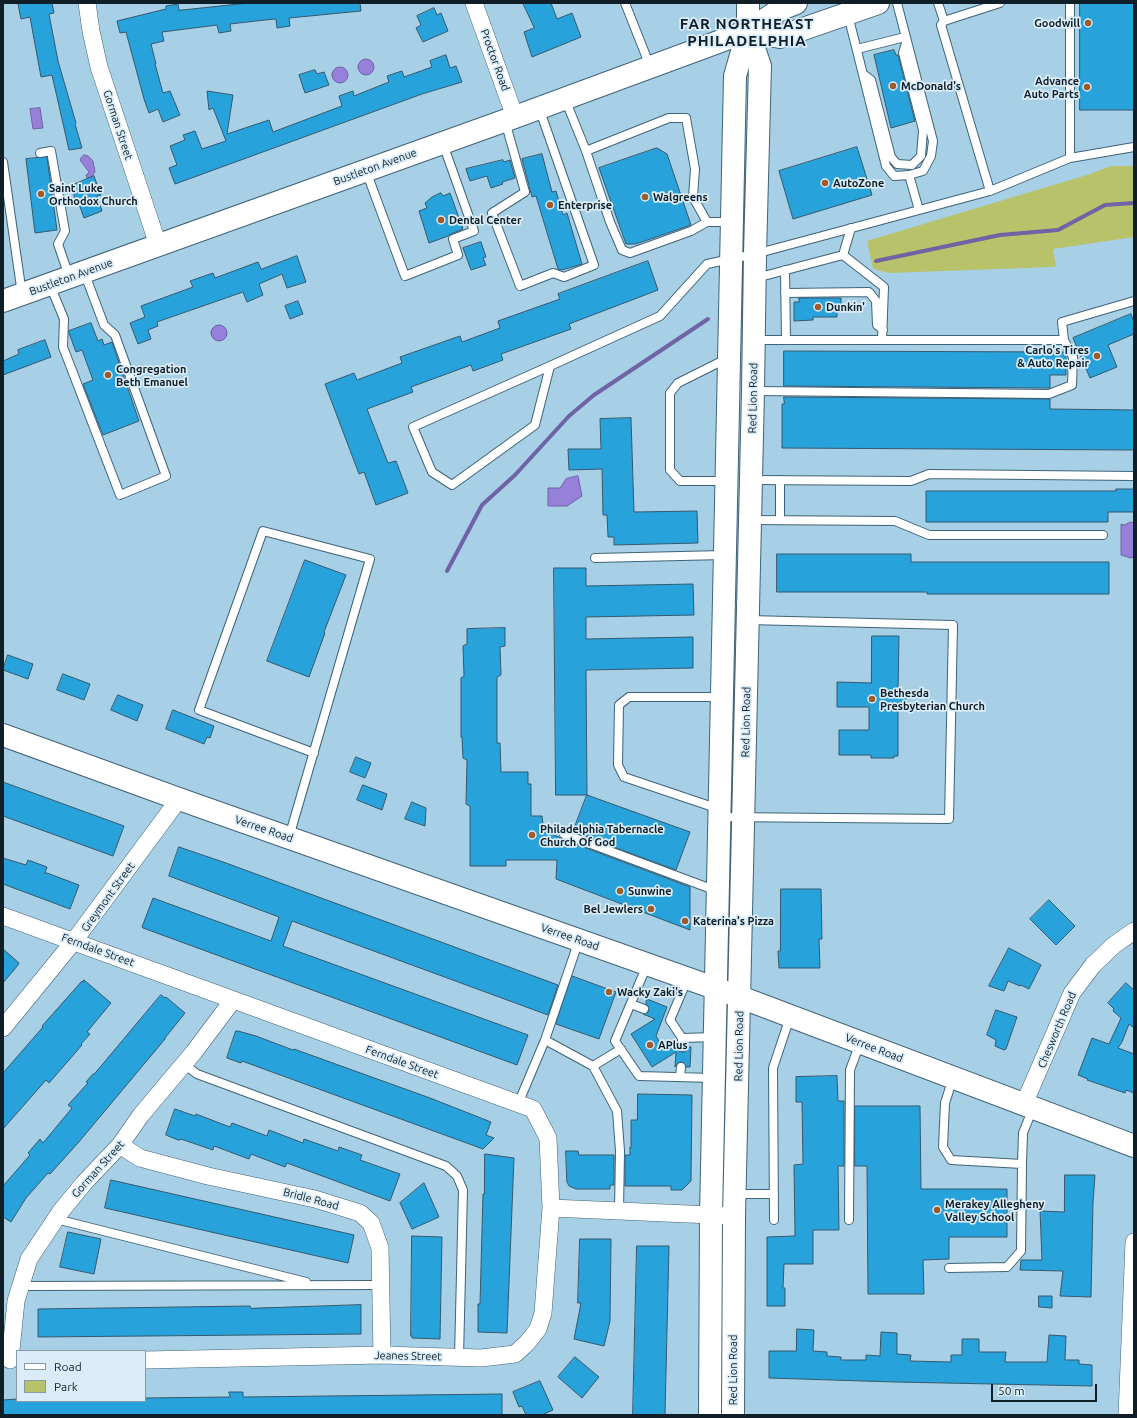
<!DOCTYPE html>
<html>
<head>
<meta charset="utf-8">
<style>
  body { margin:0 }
  #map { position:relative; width:1137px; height:1418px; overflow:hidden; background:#a7cfe6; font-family:Ubuntu,sans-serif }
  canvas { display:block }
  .frame { position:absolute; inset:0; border:4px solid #101f27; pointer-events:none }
  .legend { position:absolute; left:16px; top:1350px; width:130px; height:52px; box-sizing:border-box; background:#d9ecf8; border:1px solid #899aa4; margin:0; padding:5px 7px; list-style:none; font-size:12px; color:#101f27 }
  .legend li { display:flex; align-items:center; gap:8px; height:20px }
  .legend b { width:20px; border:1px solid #899aa4 }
  .scale { position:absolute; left:991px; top:1384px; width:106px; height:18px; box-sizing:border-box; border:2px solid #101f27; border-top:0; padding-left:5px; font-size:12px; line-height:14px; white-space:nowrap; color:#101f27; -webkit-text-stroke:3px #d9ecf8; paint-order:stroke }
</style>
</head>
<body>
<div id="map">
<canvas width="1137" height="1418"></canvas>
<div class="frame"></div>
<ul class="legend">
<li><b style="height:5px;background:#fff"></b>Road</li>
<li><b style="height:11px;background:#b8c26a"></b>Park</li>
</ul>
<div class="scale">50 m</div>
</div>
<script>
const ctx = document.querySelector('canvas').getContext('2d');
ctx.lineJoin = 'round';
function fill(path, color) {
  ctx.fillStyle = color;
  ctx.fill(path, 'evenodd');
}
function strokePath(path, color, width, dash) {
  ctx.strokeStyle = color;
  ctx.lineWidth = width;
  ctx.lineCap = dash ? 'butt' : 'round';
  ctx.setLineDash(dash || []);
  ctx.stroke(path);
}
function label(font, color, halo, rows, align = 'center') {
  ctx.font = font + ' Ubuntu,sans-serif';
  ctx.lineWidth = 3.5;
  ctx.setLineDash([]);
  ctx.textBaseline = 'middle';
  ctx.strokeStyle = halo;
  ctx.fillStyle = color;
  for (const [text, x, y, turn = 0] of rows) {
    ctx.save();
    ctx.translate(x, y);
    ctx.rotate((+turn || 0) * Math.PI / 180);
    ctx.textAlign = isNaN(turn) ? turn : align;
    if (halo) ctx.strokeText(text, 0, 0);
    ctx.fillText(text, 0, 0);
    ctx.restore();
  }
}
fill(new Path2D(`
  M1111,166H1134V237L1053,249L1056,266L1053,267L889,273L873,269L867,241L1087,175Z`), '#b8c26a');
const water = new Path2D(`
  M358 67a8 8 0 1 1 16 0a8 8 0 1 1-16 0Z
  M332 75a8 8 0 1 1 16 0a8 8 0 1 1-16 0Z
  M40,108L43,128L33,129L30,109Z
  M84,155L88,156L93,161L95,172L91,177L87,178L86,175L88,174L89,172L80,160L81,158Z
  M211 333a8 8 0 1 1 16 0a8 8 0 1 1-16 0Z
  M578,476L582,496L567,506H548V488H560L566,479Z
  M1131,522L1134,523V557L1131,558L1121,555V524L1124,525Z`);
fill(water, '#9780d9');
strokePath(water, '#6e63a4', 1);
strokePath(new Path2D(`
  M876,261L1000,235L1058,230L1105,205L1134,203
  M447,571L482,505L515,475L569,416L594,395L708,319`), '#6e63a4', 4);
const building = new Path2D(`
  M26,3H52L54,13L49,14L58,61L76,123L75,124L82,148L69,150L52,75L41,77L30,17L21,19L18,4Z
  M249,3H360L361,11L289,18L290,26L277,28L276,19L265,20L230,24L231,31L219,33L217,25L162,32L164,41L151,44L156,64H155L163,93L170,91L180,115L163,122L158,109L149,113L144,99L126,32L120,33L117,21L166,9V6L178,4L179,10Z
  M523,3H551L557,19L572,13L581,37L532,57L524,32L534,28Z
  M1080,3H1134V110H1080Z
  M434,8L437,15L441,13L448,31L423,42L416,28L421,25L417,16Z
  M894,50L896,55H898L915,121L891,128L874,55Z
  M446,55L450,68L456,66L462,82L422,94L175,184L169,168L177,165L170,146L185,140L183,135L195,131L202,149L226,141L213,108L209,110L207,91L233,95L227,134L269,120L273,132L342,106L339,96L353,91L354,96L389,82L387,76L402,71L404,77L432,67L430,61Z
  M315,70L317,74L324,72L329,85L305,93L299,75Z
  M857,147L872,195L793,219L779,171Z
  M657,148L667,154L691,225L636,244H626L599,168Z
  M542,154L552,192L556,191L563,215L567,213L582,264L562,270L558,269L536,196L532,197L522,159Z
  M47,157L57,230L35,233L26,159Z
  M503,160L504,162L510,160L515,178L502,182L503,184L491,188L487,176L470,181L466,169Z
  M94,176L101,195L97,196L102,211L84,218L79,204H75L73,185Z
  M441,193L443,196L450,193L463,229L451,234L448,236L429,243L419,211L427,208L425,203L432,197Z
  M481,242L486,257L483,258L486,265L471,270L463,248Z
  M297,256L306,282L287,288L282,274L259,284L263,295L247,302L243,292L157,322L158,326L148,330L151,339L138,344L130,323L145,317L141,306L193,287L190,281L213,273L215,278L258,262L261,269Z
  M648,261L658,290L569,324L571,329L501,354L503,360L473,371L471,365L411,387L413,392L367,409L388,463L396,461L408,493L376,505L364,472L359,474L325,384L354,373L357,380L402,363L400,357L460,336L462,342L500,328L498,321L560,299L558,294Z
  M799,298H841V311H837V317H813V320L794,321V302H799Z
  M298,301L303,314L290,319L285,306Z
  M1131,314L1134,322V334L1108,345L1117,367L1090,378L1073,338Z
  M91,323L98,341L102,339L104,345L112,342L139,421L103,435L83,384L93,380L82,350L76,352L69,333V331Z
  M45,340L51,357L3,375V361L19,354L18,350Z
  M784,351L1064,352L1066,356V375H1050V388H1048L784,386Z
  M784,397L1050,399V409L1134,410V450L782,448V404H784Z
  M631,418L634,512L697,511L698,543L614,545V537H608L607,515H603L602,469L569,470L568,449H601L600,419Z
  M1116,489H1134V512H1108V522H926V491H1116Z
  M777,554H911V562H1109V594H927V592H777Z
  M305,560L346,575L324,632L325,633L309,677L267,661Z
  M554,568H586V586L693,584L694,615L586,617V639L693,637V668L586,670L587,795H556Z
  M505,628V646L500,647L501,675L497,677V743H500L501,772H528V784H531V816H542L544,831L559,837L562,839L690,887V930L556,879L557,860H506V866H470V806L466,804L467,760L463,758L462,737H461V678L464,676L463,646L467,644V629Z
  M872,636H899L898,692H906V709H898V756H894V758H871V755H839V730H869V707H837V682L871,683Z
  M8,655L33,664L28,679L3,670Z
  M63,674L90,684L84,700L57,690Z
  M118,695L143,705L137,721L111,710Z
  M173,710L214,726L210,738L207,737L204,744L166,729Z
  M356,757L371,763L365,778L350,772Z
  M3,782L124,826L113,856L3,816Z
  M363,785L387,794L382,810L357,800Z
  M587,795L690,832L676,870L573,832Z
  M412,802L426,808L425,826L405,819Z
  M179,847L226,863L558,985L548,1015L292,921L283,946L528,1035L517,1065L143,928L142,927L153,898L271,941L279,917L169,876Z
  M3,858L26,865L28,860L47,867L45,873H47L79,885L70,909L3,884Z
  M781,889H821L822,939H819L820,968H779L778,951H780Z
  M1049,900L1075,926L1056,945L1030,919Z
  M1009,948L1041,965L1029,989L1021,985L1020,986L1008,981L1004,991L989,986Z
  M3,949L19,963L18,965L3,983Z
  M572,976L616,992L599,1039L556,1024Z
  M84,980L111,1003L87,1032L90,1034L81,1044L82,1045L49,1083L46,1080L3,1129V1073L43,1027L42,1026L82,981L83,982Z
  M1126,983L1134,990V1028L1129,1024L1122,1042L1118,1048L1134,1054V1093L1126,1090L1125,1093L1087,1080L1088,1079L1078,1075L1092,1038L1109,1044L1121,1018L1113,1011L1114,1009L1108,1003Z
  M161,995L165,998L166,997L185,1013L165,1038V1039L78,1143L50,1174L48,1173L26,1198L11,1222L3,1217V1186L30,1155L28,1153L40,1139L43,1143L72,1108L68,1105L88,1083L86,1082L93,1074H94Z
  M647,999L667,1007L656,1036L663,1047H676L677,1050L682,1052H685L687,1047H691L690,1067H686L684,1063L681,1062L677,1064L675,1067L676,1052L652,1067L631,1034L655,1019L643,1014L647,1013L649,1011L648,1006L646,1004Z
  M996,1010L1017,1017L1006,1049L1004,1050L995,1046L996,1040L987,1035Z
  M236,1031H238L256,1036L293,1050L294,1049L305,1053L430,1098L491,1122L486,1135L494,1138L483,1149L242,1061L241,1063L227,1058Z
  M837,1076L838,1101H844V1166H838L839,1230H813V1264H784L783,1288H785V1306H767V1237L795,1236L794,1165L803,1164L802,1102H796V1077Z
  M638,1094L692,1095L691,1181L682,1190H671V1186H625V1155H630V1147L631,1148V1120H637Z
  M855,1106H920L921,1189H1007V1237H949V1259L923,1260L924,1294H868L867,1166H855Z
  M175,1109L195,1116L196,1114L230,1127L232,1123L267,1136L269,1130L303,1143L304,1139L338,1151L339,1147L362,1155L360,1160L400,1174L390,1201L287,1163L285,1167L251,1154L249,1159L214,1146L213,1150L181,1139L180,1140H178L166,1135Z
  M566,1151H578L579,1155H614V1185H610V1189H576L569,1186L567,1182Z
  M485,1154L514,1158L507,1333L478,1332V1304H480L483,1194H484Z
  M1065,1175H1095L1093,1202L1091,1297L1060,1296L1063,1271L1020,1270L1021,1260H1042L1040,1211L1064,1212Z
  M111,1180L354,1235L348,1263L105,1208Z
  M424,1183L439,1217L412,1229L400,1203Z
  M68,1232L101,1239L94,1274L60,1267Z
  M412,1236L442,1237L440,1339L412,1338V1336H411Z
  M580,1239H611L610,1321L604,1346L574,1339L581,1303H578Z
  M637,1246H669L665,1415H633Z
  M1039,1296H1052V1308L1039,1307Z
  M361,1305V1334L38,1337V1309L250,1306L251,1308Z
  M797,1329L814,1330L813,1351L827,1352V1356L841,1357V1360H866V1355L880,1356L881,1332L897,1333V1354L911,1355L910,1361L951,1362V1355H962V1339H979V1352H1006L1005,1362H1047L1049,1335L1066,1336L1065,1360H1079V1364L1092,1365V1386L895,1382L769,1378V1351H796Z
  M575,1357L599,1377L582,1398L558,1377Z
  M540,1381L553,1410L542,1415H526L522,1406L519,1407L513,1392Z
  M229,1392H243V1397L502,1394V1415H3V1400L17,1399V1401H145V1398L230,1397Z`);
fill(building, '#28a2da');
strokePath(building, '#35596e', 1);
const lane = new Path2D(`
  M625,3L650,66
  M848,15L886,166L894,176L909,175L923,171L931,156L933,141L897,3
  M944,21L1000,3
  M857,49L905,37
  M863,74L871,80L891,157L897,164L912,165L921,156L923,130L903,53L906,43
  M565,99L586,151L669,118H686L695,169L693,197L707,222H731
  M505,121L525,192L492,213L520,286L553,273L564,277L594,265L539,108
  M586,151L610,222L622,250L630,253L691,231L707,222
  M40,153L51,151L65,231L58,244L69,276
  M1070,158L1134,147
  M3,162L22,294
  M366,171L405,276L458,255L453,239L474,231L443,144
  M909,175L919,210
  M990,191L1070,158V3
  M843,255L851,228
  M785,270L786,340
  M756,278L843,255L884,287L882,340
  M50,285L64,319L63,347L120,495L166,476L115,335L104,325L84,272
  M785,293L869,292L876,301L877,325L883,330
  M1064,340L1062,322L1134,301
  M550,366L535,425L452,485L432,472L413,427L550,366L660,316L707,264L755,254L990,191L941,25L944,21L938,3
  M755,391L1049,394L1072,385L1073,357L1064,340H755
  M752,480L911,481L929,474L1134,476
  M725,481H680L670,470V393L678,383L726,359
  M751,520L895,521L929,535H1103
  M780,520V480
  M595,558L724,555
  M719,809L624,777L618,765L619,705L629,697H721
  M720,817L949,819L953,625L748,620
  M564,834L717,891
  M289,837L370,559L263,531L199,710L314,753
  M647,965L615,1041L639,1076L713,1078
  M687,980L670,1020L682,1038L714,1037
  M631,1004L644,1009
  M545,1040L579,940
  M682,1047V1038
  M184,1064L197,1074L446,1166L457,1176L463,1190L459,1357
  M593,1066L617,1111L620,1151L619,1211
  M680,1077L681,1067
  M953,1078L945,1103L943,1147L951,1160L1022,1164L1023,1133L1033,1108
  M518,1104L545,1040L593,1066L621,1049
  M736,1194H774
  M56,1219L306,1282
  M774,1220L773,1068L790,1017
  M849,1220L850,1070L860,1043
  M949,1268L1007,1267L1021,1251L1022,1164
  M21,1286L381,1285`);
const street = new Path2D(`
  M87,3L91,31L99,67L158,245
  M474,3L515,117
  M3,916L533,1109L548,1138L551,1208L543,1313L538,1329L527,1343L515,1354L481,1358L382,1355L145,1360
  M3,1028L74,941L179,799
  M1024,1104L1072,993L1093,965L1114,945L1134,931
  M120,1145L140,1158L208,1176L315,1199L360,1213L371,1223L380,1248L382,1355
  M551,1208L734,1216
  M10,1360L16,1301L29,1259L61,1211L84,1183L120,1145L141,1115L194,1052L233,1000
  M1127,1415L1134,1242`);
const secondary = new Path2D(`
  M3,735L179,799L740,997L1134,1146`);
const primary = new Path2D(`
  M748,31L780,37L878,3
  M3,301L515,117L748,31L781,9L796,3
  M710,1415L711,1215L735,76L748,31V3
  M733,1415L734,1216L753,391L755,254L760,66L748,31`);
strokePath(lane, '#3f6378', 10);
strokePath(street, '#3f6378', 18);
strokePath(secondary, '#3f6378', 24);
strokePath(primary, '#3f6378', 24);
strokePath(lane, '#fff', 8);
strokePath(street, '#fff', 17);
strokePath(secondary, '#fff', 22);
strokePath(primary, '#fff', 22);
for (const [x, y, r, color] of [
  [1088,23,4,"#9d5b29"],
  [893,86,4,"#9d5b29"],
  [1087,87,4,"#9d5b29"],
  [825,183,4,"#9d5b29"],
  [41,194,4,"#9d5b29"],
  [645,197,4,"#9d5b29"],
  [550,205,4,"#9d5b29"],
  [441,220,4,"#9d5b29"],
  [818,307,4,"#9d5b29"],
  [1097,356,4,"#9d5b29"],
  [108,375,4,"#9d5b29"],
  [872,699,4,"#9d5b29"],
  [532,835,4,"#9d5b29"],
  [620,891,4,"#9d5b29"],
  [651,909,4,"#9d5b29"],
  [685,921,4,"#9d5b29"],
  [609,992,4,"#9d5b29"],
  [650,1045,4,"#9d5b29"],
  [937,1210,4,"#9d5b29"]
]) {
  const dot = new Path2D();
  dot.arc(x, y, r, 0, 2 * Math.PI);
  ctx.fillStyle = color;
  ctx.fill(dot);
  strokePath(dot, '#d9ecf8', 1.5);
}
label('bold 11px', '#101f27', '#d9ecf8', [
  ["Goodwill",1080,23,"right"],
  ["Advance",1079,81,"right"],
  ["Auto Parts",1079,94,"right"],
  ["McDonald's",901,86],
  ["AutoZone",833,183],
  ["Saint Luke",49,188],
  ["Orthodox Church",49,201],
  ["Walgreens",653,197],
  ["Enterprise",558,205],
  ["Dental Center",449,220],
  ["Dunkin'",826,307],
  ["Carlo's Tires",1089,350,"right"],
  ["& Auto Repair",1089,363,"right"],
  ["Congregation",116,369],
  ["Beth Emanuel",116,382],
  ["Bethesda",880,693],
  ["Presbyterian Church",880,706],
  ["Philadelphia Tabernacle",540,829],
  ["Church Of God",540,842],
  ["Sunwine",628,891],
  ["Bel Jewlers",643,909,"right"],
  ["Katerina's Pizza",693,921],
  ["Wacky Zaki's",617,992],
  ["APlus",658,1045],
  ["Merakey Allegheny",945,1204],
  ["Valley School",945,1217]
], 'left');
label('11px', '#101f27', '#d9ecf8', [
  ["Proctor Road",495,60,70],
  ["Gorman Street",118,125,72],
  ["Bustleton Avenue",375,167,-20],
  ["Bustleton Avenue",71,277,-20],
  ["Red Lion Road",753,398,-89],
  ["Red Lion Road",746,722,-89],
  ["Verree Road",264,829,19],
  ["Greymont Street",108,897,-54],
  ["Verree Road",570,937,19],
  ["Ferndale Street",98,950,20],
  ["Chesworth Road",1057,1030,-67],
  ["Red Lion Road",739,1046,-89],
  ["Verree Road",874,1048,21],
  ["Ferndale Street",402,1062,20],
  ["Gorman Street",98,1169,-48],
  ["Bridle Road",311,1199,15],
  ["Jeanes Street",408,1356,1],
  ["Red Lion Road",733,1370,-90]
]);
ctx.letterSpacing = '1px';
label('bold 15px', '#101f27', '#d9ecf8', [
  ["FAR NORTHEAST",747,24],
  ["PHILADELPHIA",747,41]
]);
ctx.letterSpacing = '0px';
</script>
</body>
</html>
